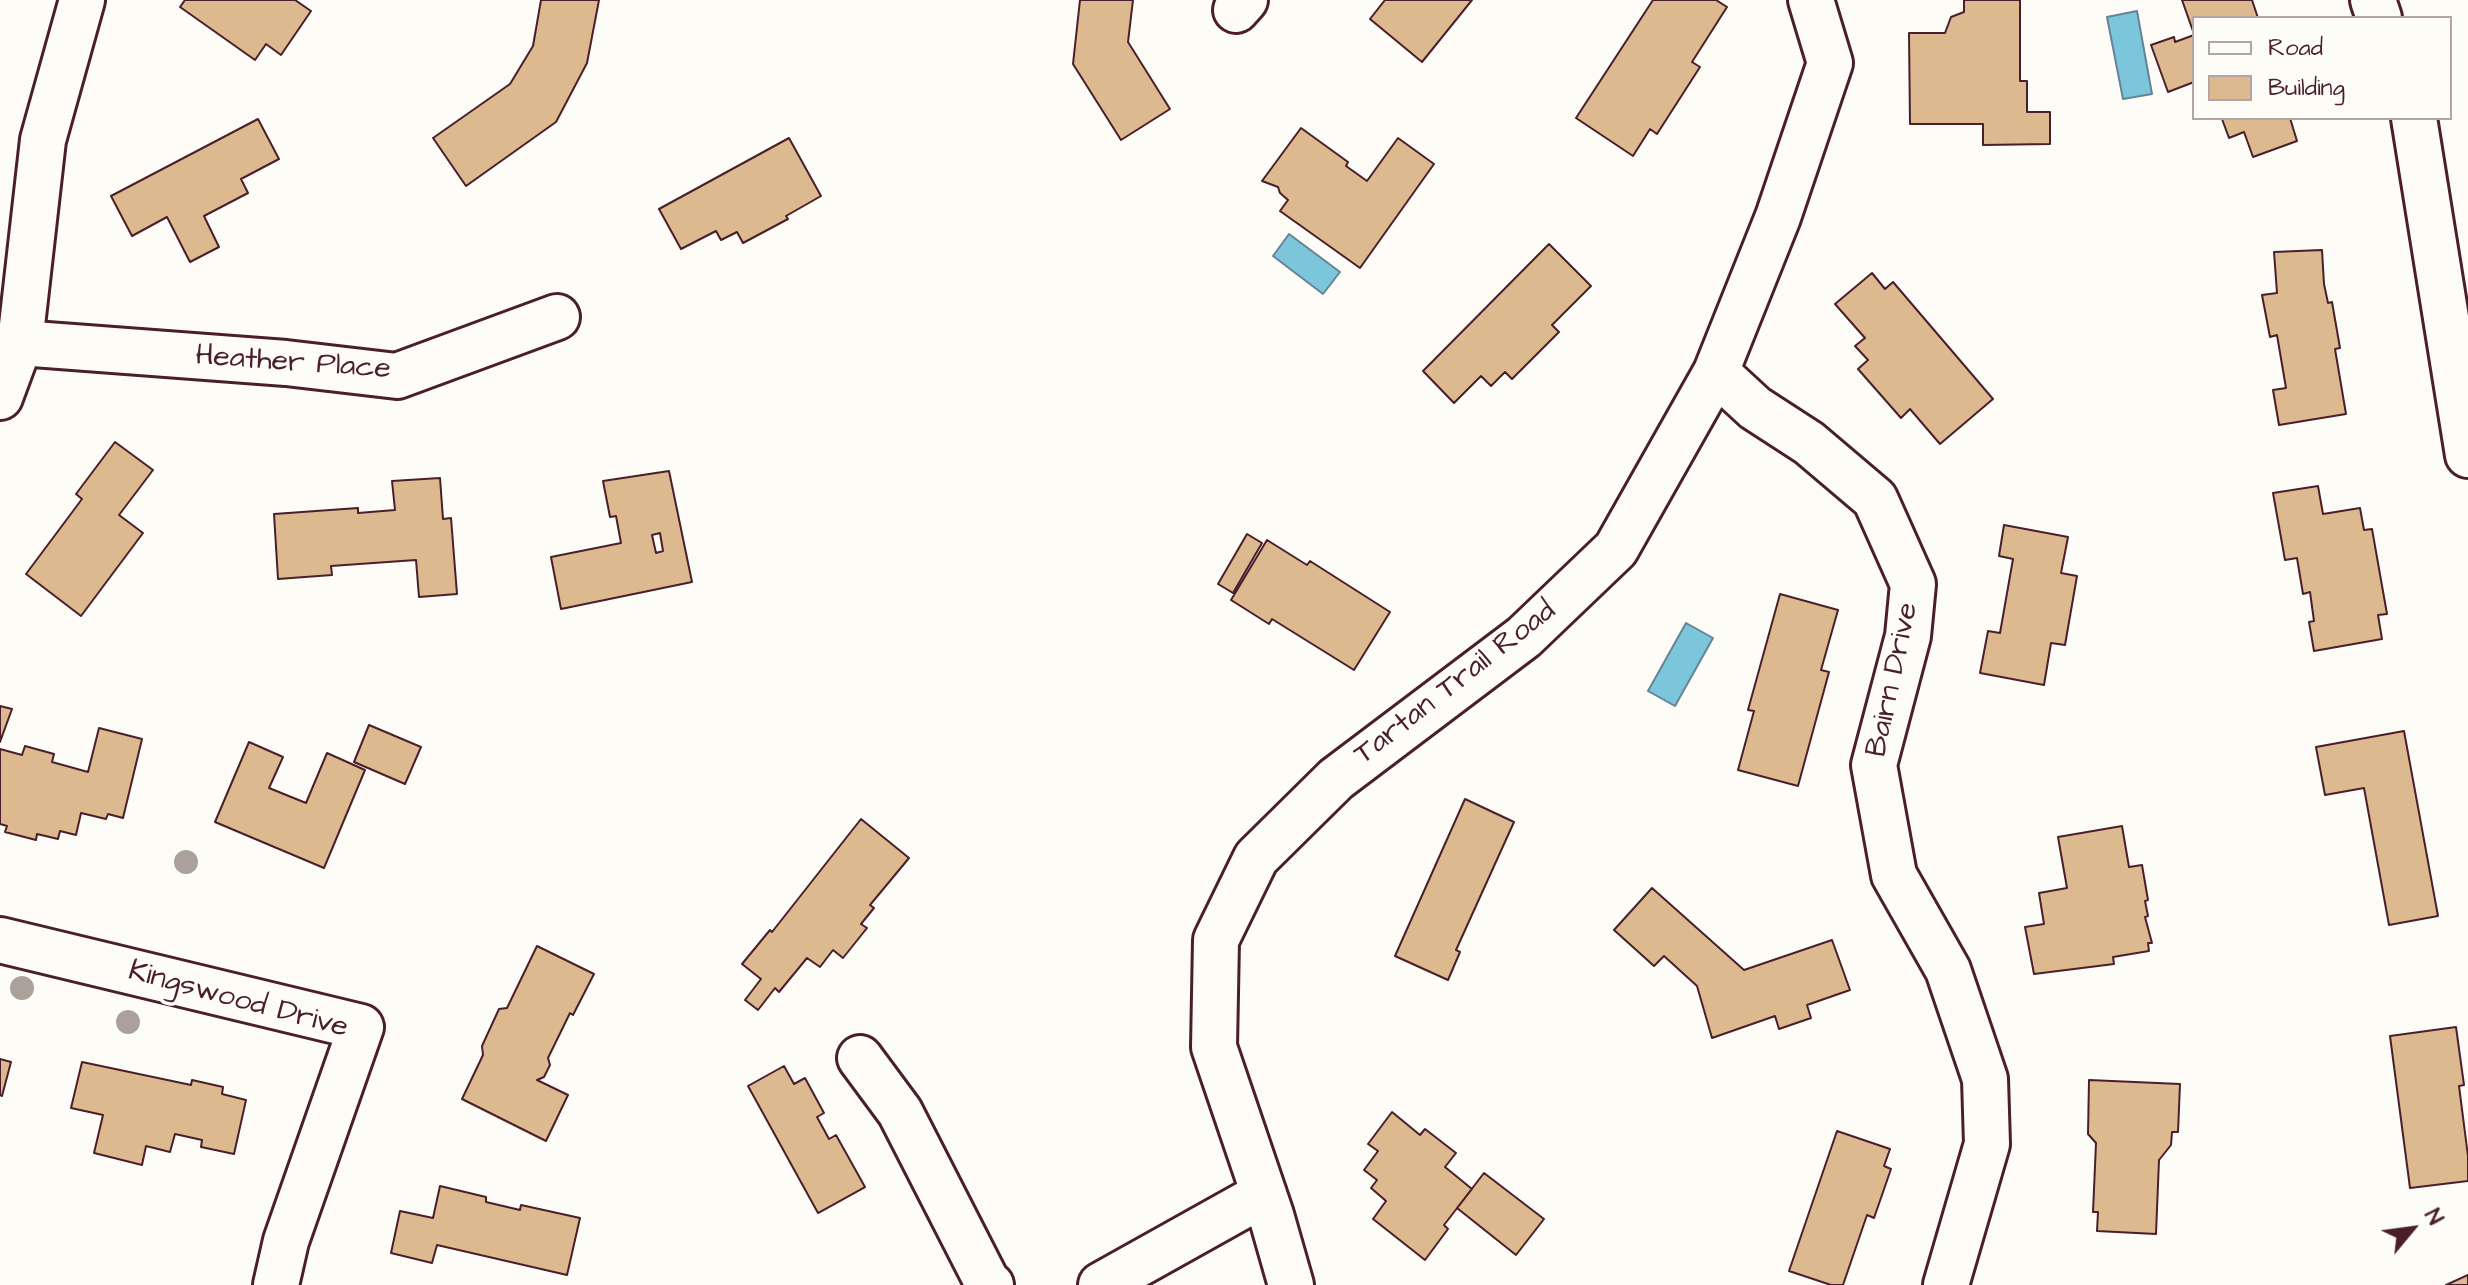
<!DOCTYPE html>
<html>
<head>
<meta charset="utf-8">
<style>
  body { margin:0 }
  #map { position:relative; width:2468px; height:1285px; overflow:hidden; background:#fdfcf7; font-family:"Architects Daughter",sans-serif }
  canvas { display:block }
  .legend { position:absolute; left:2192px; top:16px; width:260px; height:104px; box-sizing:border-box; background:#fdfcf7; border:2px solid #b5a4a5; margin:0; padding:10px 14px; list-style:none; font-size:24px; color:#4a1f2b }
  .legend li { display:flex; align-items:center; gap:16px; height:40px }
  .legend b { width:40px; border:2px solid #b5a4a5 }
  .north { position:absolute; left:2372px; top:1189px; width:80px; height:80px; -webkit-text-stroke:6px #fdfcf7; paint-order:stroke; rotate:61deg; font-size:22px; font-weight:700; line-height:32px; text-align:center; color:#4a1f2b }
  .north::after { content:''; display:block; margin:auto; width:28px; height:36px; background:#4a1f2b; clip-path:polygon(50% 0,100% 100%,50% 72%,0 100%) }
</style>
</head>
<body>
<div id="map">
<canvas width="2468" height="1285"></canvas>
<ul class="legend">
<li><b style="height:10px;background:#fdfcf7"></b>Road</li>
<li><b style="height:22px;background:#ddb98f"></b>Building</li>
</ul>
<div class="north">N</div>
</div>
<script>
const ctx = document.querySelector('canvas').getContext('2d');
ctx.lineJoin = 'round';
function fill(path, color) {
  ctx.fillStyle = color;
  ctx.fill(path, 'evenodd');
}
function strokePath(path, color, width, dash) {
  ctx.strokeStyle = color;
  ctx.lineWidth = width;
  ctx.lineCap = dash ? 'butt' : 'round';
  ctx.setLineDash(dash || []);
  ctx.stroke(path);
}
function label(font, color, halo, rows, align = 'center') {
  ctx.font = font + ' "Architects Daughter",sans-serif';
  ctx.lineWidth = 7;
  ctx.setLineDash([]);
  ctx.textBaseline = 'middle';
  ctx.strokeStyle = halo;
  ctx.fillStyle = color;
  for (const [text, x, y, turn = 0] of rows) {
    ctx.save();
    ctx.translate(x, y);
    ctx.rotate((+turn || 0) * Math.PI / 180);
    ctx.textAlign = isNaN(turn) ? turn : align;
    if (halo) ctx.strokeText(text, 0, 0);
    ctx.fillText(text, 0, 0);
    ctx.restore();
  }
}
const water = new Path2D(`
  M2137,11L2152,94L2123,99L2107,17Z
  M1289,234L1340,272L1323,294L1273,256Z
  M1686,623L1713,638L1675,706L1648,691Z`);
fill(water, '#7bc6db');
strokePath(water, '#678395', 2);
const building = new Path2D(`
  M185,0H295L311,11L281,55L266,44L255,60L180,7Z
  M541,0H599L587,63L556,122L466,186L433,138L510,84L533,46Z
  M1080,0H1133L1128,42L1170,109L1121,140L1073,64Z
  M1385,0H1472L1422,62L1370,19Z
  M1653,0H1716L1727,7L1692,62L1700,67L1657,134L1650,129L1633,156L1576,118Z
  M1964,0H2020V81H2027V112H2050V144L1983,145V124H1910L1909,33H1945L1951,17L1964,12Z
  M2182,0H2252L2258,18H2194V34Z
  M2194,35V82L2168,92L2151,45L2174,37L2175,42Z
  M2226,118H2290L2297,141L2253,157L2244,132L2229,138L2222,119Z
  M258,119L279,159L241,179L248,193L204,216L219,247L190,262L167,217L132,236L111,196Z
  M1301,128L1348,162L1346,166L1367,181L1398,138L1434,164L1360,268L1280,211L1288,200L1280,193L1278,187L1262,181Z
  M789,138L821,196L786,216L788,219L743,243L737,232L721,240L716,231L681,249L659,209Z
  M1549,244L1591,286L1552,325L1559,332L1512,379L1505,372L1491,386L1481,376L1454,403L1423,371Z
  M2322,250L2324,284L2328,303L2332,302L2340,348L2335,349L2346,414L2279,425L2273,390L2286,388L2277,335L2270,337L2262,295L2277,293L2274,252Z
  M1872,273L1885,289L1893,282L1993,399L1940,444L1910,409L1901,418L1858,369L1868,360L1855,346L1865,338L1835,304Z
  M115,442L153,470L119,515L143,533L81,616L26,574L82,499L76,494Z
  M669,471L692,582L561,609L551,557L621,543L616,516L610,517L603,481ZM660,533L663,551L656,553L652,535Z
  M440,478L443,519L451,518L457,594L419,597L416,560L331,566L332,575L278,579L274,514L358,508V513L395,510L392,481Z
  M2318,486L2323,514L2360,508L2364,530L2372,529L2387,614L2378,615L2382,639L2314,651L2309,622L2314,621L2310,592L2303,594L2297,558L2285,560L2273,493Z
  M2004,525L2068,537L2061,573L2077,576L2065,645L2051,643L2044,685L1980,673L1988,631L2000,633L2013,559L1999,556Z
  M1247,534L1262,543L1233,593L1218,584Z
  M1267,540L1307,565L1310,561L1390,612L1354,670L1272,619L1269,624L1231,600Z
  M1780,594L1838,610L1821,670L1829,672L1798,786L1738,770L1754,711L1748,710Z
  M0,706L12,709L0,742Z
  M369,725L421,747L405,784L354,762Z
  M99,728L142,739L123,818L108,814L106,819L81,813L76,835L60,831L58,839L37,834L36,840L5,832L7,826L0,824V749L22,755L25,746L54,754L52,762L88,772Z
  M2404,731L2438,916L2389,925L2364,788L2325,795L2316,747Z
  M249,742L283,757L269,788L306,803L327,753L365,770L324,868L215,822Z
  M1465,799L1514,822L1456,950L1460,952L1448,980L1395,956Z
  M861,819L909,858L870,905L874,908L861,924L867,928L843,958L833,950L820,967L807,958L779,992L775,988L758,1010L745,1000L761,979L742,964L770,930L772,932Z
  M2122,826L2129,867L2142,865L2148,900L2145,901L2148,916L2145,917L2152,943H2148L2149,951L2113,957L2114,964L2034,974L2025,927L2044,924L2039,893L2067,888L2058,837Z
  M1652,888L1744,970L1832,940L1850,990L1807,1005L1811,1018L1779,1029L1775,1016L1712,1038L1697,986L1664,956L1654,966L1614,930Z
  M537,946L594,974L573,1015L570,1013L548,1058L550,1065L544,1077L537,1080L568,1095L546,1141L462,1099L483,1055L482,1046L499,1009L507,1008Z
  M2456,1027L2464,1085L2459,1086L2468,1156V1181L2410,1188L2390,1036Z
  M0,1059L11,1062L2,1096L0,1095Z
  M82,1062L191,1085L192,1080L223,1087L222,1094L246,1100L234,1154L201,1147L202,1140L175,1134L170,1152L146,1146L142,1165L94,1153L103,1115L71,1108Z
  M784,1066L794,1084L805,1078L824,1113L817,1117L829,1139L836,1135L865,1187L818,1213L748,1086Z
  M2089,1080L2180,1084L2178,1132H2172L2171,1145L2159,1160L2156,1234L2097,1231L2098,1212H2093L2096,1143L2088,1134Z
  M1392,1112L1420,1135L1425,1129L1456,1153L1445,1167L1472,1189L1444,1225L1448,1229L1425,1260L1373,1219L1386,1201L1371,1188L1377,1180L1364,1170L1378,1151L1368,1144Z
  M1837,1131L1890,1149L1884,1166L1891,1169L1874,1218L1867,1215L1843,1285H1831L1789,1271Z
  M1484,1173L1544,1219L1516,1255L1457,1208Z
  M440,1186L486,1197V1202L520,1210L521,1205L580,1218L567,1275L437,1245L432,1263L391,1253L400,1211L433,1218Z
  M2468,1275V1285H2446Z`);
fill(building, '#ddb98f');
strokePath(building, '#4a1f2b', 2);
const minor = new Path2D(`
  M2373,0L2379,18
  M1236,10L1245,0
  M2414,118L2468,455
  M20,343L286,363L397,376L557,317
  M1716,372L1755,408L1809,443L1875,499L1913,584L1908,636L1874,765L1894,875L1948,970L1985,1079L1987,1144L1946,1285
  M0,397L20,343L43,140L82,0
  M0,940L361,1027L286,1241L276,1285
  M860,1058L900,1112L987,1282L991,1285
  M1101,1285L1264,1194
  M1291,1285L1271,1215L1214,1047L1216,940L1256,858L1336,779L1524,637L1616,549L1716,372L1778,217L1830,63L1811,0`);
strokePath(minor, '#4a1f2b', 50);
strokePath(minor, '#fdfcf7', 44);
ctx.fillStyle = '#aaa29a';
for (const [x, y] of [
  [186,862],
  [22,988],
  [128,1022]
]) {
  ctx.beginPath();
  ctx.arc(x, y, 12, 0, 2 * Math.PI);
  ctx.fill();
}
label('30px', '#4a1f2b', '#fdfcf7', [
  ["Heather Place",293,364,4],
  ["Bairn Drive",1894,680,-78],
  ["Tartan Trail Road",1456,684,-38],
  ["Kingswood Drive",238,1001,15]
]);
</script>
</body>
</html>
